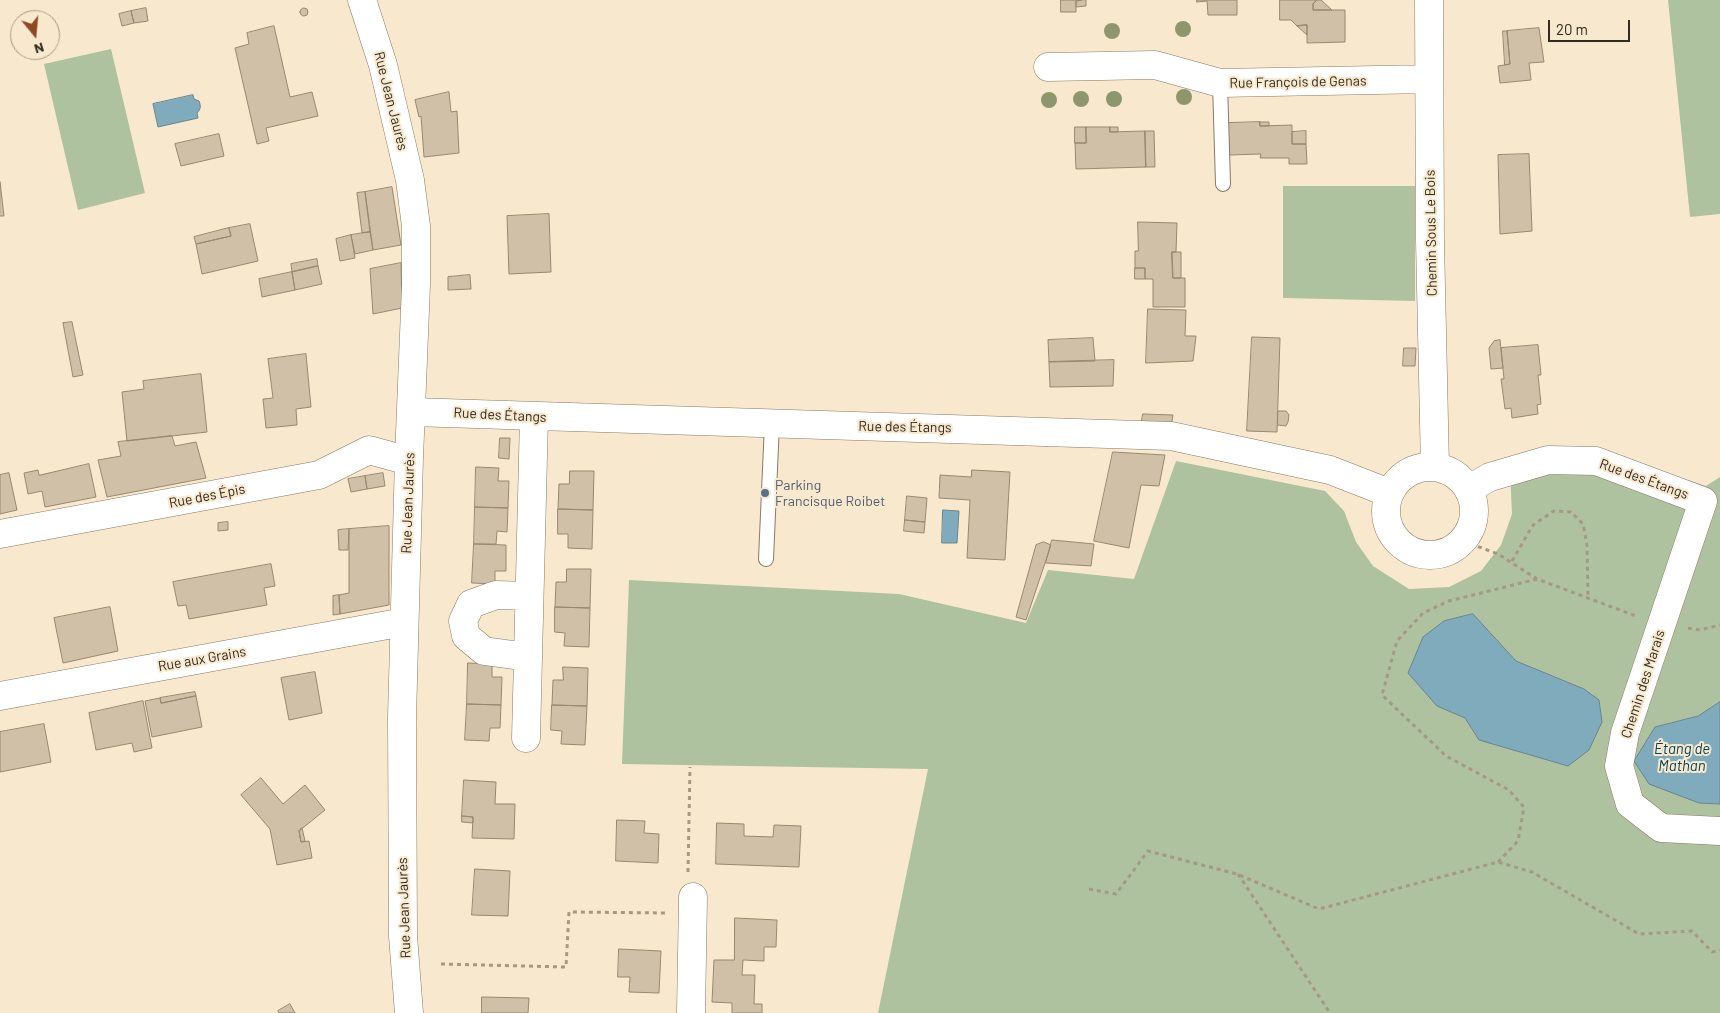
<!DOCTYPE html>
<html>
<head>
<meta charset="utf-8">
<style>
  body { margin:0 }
  #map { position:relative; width:1720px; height:1013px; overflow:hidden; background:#f8e8cd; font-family:Barlow,sans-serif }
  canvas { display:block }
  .north { position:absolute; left:10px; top:10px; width:50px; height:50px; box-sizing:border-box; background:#f8e8cd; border:1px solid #a89c88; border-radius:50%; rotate:163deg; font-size:14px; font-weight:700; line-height:20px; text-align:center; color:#312b21 }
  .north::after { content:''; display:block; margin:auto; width:18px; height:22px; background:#8f4922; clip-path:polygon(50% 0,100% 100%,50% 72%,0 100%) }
  .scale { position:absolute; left:1548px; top:20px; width:82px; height:22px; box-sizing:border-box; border:2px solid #312b21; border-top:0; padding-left:6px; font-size:15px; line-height:18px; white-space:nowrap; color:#312b21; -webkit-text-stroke:4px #f8e8cd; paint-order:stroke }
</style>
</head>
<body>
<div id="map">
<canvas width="1720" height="1013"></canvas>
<div class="north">N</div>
<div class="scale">20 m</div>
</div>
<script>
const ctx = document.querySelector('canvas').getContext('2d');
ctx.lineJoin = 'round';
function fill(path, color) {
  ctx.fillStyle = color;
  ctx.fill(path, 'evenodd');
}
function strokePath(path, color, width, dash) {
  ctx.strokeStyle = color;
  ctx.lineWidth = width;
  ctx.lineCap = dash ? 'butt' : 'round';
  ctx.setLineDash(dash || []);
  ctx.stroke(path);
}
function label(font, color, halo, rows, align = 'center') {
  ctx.font = font + ' Barlow,sans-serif';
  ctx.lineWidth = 4;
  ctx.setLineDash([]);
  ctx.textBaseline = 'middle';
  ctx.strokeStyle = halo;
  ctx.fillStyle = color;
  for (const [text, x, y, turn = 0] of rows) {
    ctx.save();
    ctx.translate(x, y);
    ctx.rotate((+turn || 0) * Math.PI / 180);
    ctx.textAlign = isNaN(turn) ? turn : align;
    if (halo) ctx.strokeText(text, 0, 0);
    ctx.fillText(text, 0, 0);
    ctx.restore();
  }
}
fill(new Path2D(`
  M1667,0H1720V214L1690,217L1668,0Z
  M111,49L145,193L78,210L44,64Z
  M1283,186H1415V301L1283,298Z
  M1596,450L1706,486L1720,477V702L1698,716L1655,727L1699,803L1720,804V1013H878L928,769L622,764L629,580L899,594L1026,623L1048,570L1134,579L1176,461L1325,491L1344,511L1356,542L1373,566L1409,589L1449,587L1481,571L1501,545L1512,514L1510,470ZM1472,614L1516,661L1584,689L1479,740L1465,718Z`), '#aec2a0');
const water = new Path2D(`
  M193,95L194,99L199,101C201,106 201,109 197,113L198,118L158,127L153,104Z
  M943,510L959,511L957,543H942Z
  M1473,614L1516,661L1584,689L1599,700L1602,722L1589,750L1568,766L1479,740L1465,718L1437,706L1408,673L1423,637L1444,621Z
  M1720,702V804L1699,803L1649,784L1634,761L1655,727L1698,716Z`);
fill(water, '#80abbd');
strokePath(water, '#68858e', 1);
const building = new Path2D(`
  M1061,0H1082L1076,1V12H1061Z
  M1086,0V6L1076,7V1Z
  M1197,0H1237V15H1208L1207,1L1197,2Z
  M1280,0H1317L1313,4V10H1345V42L1307,43V25L1297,26L1291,20H1280Z
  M1317,0H1321L1332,10H1313V4Z
  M300 12a4 4 0 1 1 8 0a4 4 0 1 1-8 0Z
  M146,8L148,21L134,23L131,11Z
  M131,11L134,23L122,26L119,14Z
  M1307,25V35L1297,26Z
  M274,26L290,97L312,92L318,116L266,128L269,141L257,144L235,48L249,44L247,33Z
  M1539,28L1544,62L1529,63L1531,80L1500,83L1498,66L1510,64L1507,31Z
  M1503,31H1507L1510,64L1505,65Z
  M449,92L451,112L457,111L459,153L424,157L421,116L419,117L415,100Z
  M1260,122V126L1292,125V144H1306L1307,164H1289V158H1260L1261,154L1229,155L1228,123Z
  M1260,122H1269V126H1260Z
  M1075,127H1086V143H1075Z
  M1086,127H1110V132L1145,131L1146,167L1076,169L1075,143H1086Z
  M1110,127H1118V132H1110Z
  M1145,131H1154L1155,167H1146Z
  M1306,131V144H1292V132Z
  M219,134L224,156L181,166L175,144Z
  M1529,154L1532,231L1500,234L1498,155Z
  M0,182L4,216H0Z
  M392,187L401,245L373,250L365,192Z
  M365,192L370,232L362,233L357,193Z
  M549,214L551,272L509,274L507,216Z
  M1138,222L1177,223L1176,252H1172L1173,278H1185V307H1153V279H1145V268H1135V251H1138Z
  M250,224L258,261L202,274L196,244L231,236L229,228Z
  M229,228L231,236L196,244L194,237Z
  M370,232L373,250L355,254L351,235Z
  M351,235L355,258L340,261L336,239Z
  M1172,252H1181V278H1173Z
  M317,259L318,266L292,272L291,264Z
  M401,263L402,308L373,314L370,269Z
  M318,266L322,284L295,290L292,272Z
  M1135,268H1145V279H1135Z
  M292,272L295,290L262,297L259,279Z
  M470,275L471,289L448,290V277Z
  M1148,309L1186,310L1185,336H1196L1193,361L1146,363Z
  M72,322L83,375L73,377L63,323Z
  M1252,337L1280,338L1277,432L1247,431Z
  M1093,338L1095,361L1049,362L1048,340Z
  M1500,340L1503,368L1491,369L1489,348L1494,341Z
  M1538,345L1541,375H1538L1541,404L1537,405L1538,414L1512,418L1511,408L1505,409L1501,379H1504L1501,348Z
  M1404,348H1416L1415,366H1403Z
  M306,354L311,407L296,409L297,425L266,428L263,399L273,398L268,359Z
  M1114,360L1113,386L1050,387L1049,362Z
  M201,374L207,432L127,441L122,392L144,389L143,381Z
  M1278,411H1286L1289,415L1288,422L1286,426L1278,425Z
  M1143,414L1173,415L1171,427L1141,426Z
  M172,436L175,446L196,442L206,478L107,497L98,460L121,456L118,442Z
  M500,438H510L509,459L499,458Z
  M1113,452L1165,455L1159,486L1141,485L1129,548L1094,541Z
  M89,464L96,497L45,507L42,491L28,494L24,473L38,470L39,475Z
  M476,467L499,468L498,481H509L508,508L475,507Z
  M972,470L1010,472L1005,560L967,558L970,500L939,498L940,475L971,477Z
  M570,471H594L593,510L558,509L559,484H569Z
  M9,473L17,510L0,514V475Z
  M383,473L385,486L367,489L365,476Z
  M365,476L367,489L351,492L348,479Z
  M907,496L927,498L925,522L905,520Z
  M475,507L508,508L507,532L497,531L496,544H474Z
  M558,509L593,510L592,549L568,548V534H558Z
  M905,520L925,522L924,533L904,531Z
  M228,522V530L218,531V523Z
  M389,526V605L340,614L339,595L349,593V529Z
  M349,529L348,550H339L338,530Z
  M1052,540L1094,544L1091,566L1046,563Z
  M1044,542L1051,545L1026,620L1016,617L1036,545Z
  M474,544L506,545V571H495V584L472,583Z
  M271,564L275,586L264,588L267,605L189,619L186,605L178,606L173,582Z
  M567,569H591L590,608L555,607L556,582H566Z
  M339,595L340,614L333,615V596Z
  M110,607L118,651L63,663L54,618Z
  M555,607L590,608L589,647L564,646L565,633L555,632Z
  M468,663L492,664V677H502L501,705L467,704Z
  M563,667L588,668L587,706L552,705L553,680H563Z
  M315,672L322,713L289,720L281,678Z
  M195,692L196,696L161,703L160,698Z
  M196,696L202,727L152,737L145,701L160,698L161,703Z
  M143,701L152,748L134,752L132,743L96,750L89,713Z
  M467,704L501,705L500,728H490L489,741L465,740Z
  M552,705L587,706L585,745L561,744L562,731L551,730Z
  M44,724L51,762L0,772V732Z
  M261,778L283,804L305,785L325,810L299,831L301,842L309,841L312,858L277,865L270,829L241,795Z
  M464,780L496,782L495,804H515L514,839L472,838L473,817L462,816Z
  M462,816L473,817V823L462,822Z
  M617,820L645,821L644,833L659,834L658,863L616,861Z
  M717,823L744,824V836L773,837L774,825L801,826L799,867L716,864Z
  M302,828L305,841L301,842L299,831Z
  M475,869L510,871L508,916L472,915Z
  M735,918L777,920L776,947H764V961L743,960L742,975H755L754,1004H762V1013H732V1003L712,1002L714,960H734Z
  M619,949L661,951L659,993L629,992L630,977H618Z
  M482,997L529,998L528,1013H482Z
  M290,1004L295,1013H279L278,1011Z`);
fill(building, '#d0c0a7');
strokePath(building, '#978870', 1);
const service = new Path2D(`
  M1220,83L1223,184
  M766,559L772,424`);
const minor = new Path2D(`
  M362,0L383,65L410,180L416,226V285L409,458L402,718L403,936L409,1013
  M1429,0L1430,241L1435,467
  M1048,67L1155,65L1220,83L1429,79
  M412,412L1171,436L1330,470L1389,493
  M1386 511a44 44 0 1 1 88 0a44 44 0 1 1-88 0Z
  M1469,489L1490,477L1548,460L1596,461L1703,501L1625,733L1619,766L1630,804L1661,828L1720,831
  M0,534L319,475L369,450L398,458H409
  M528,657L484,651L466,636L463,621L471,604L496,595L529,596
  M0,696L404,622
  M526,738L534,417
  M691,1013L693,897`);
strokePath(service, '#897a63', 16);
strokePath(minor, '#897a63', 29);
strokePath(new Path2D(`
  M1463,541L1498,554L1537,579L1636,616
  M1512,561L1533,525L1554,511L1571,512L1583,524L1587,545L1588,598
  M1688,628L1700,630L1720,625
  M1498,862L1518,841L1524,807L1509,790L1446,756L1382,695L1397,641L1423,613L1449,601L1537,579
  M688,872L690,767
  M1238,874L1330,1013
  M1089,889L1116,894L1148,851L1237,874L1319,909L1498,862L1532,872L1639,934L1692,931L1712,952L1720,950
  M441,964L566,967L569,912L666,913`), '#a59985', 3, [4, 4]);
strokePath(service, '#fff', 14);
strokePath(minor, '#fff', 28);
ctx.fillStyle = '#8e966e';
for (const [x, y] of [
  [1183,29],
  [1112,31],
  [1184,97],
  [1081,99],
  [1114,99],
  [1049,100]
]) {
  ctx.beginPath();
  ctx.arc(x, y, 8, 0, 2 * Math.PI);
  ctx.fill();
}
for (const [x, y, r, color] of [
  [765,493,5,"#5c6f8a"]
]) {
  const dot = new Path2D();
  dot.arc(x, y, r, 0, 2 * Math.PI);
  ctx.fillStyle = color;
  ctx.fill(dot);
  strokePath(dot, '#f8e8cd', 2);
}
label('14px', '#312b21', '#f8e8cd', [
  ["Rue François de Genas",1298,82,-1],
  ["Rue Jean Jaurès",391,101,76],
  ["Chemin Sous Le Bois",1431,233,-91],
  ["Rue des Étangs",500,415,3],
  ["Rue des Étangs",905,427,1],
  ["Rue des Étangs",1644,479,20],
  ["Rue des Épis",207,496,-11],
  ["Rue Jean Jaurès",408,503,-88],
  ["Rue aux Grains",202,659,-10],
  ["Chemin des Marais",1643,684,-72],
  ["Rue Jean Jaurès",404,908,-92]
]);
label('14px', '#4e5e75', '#f8e8cd', [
  ["Parking",775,485],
  ["Francisque Roibet",775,501]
], 'left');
label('italic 15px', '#044458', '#f8e8cd', [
  ["Étang de",1682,749],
  ["Mathan",1682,766]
]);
</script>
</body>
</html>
